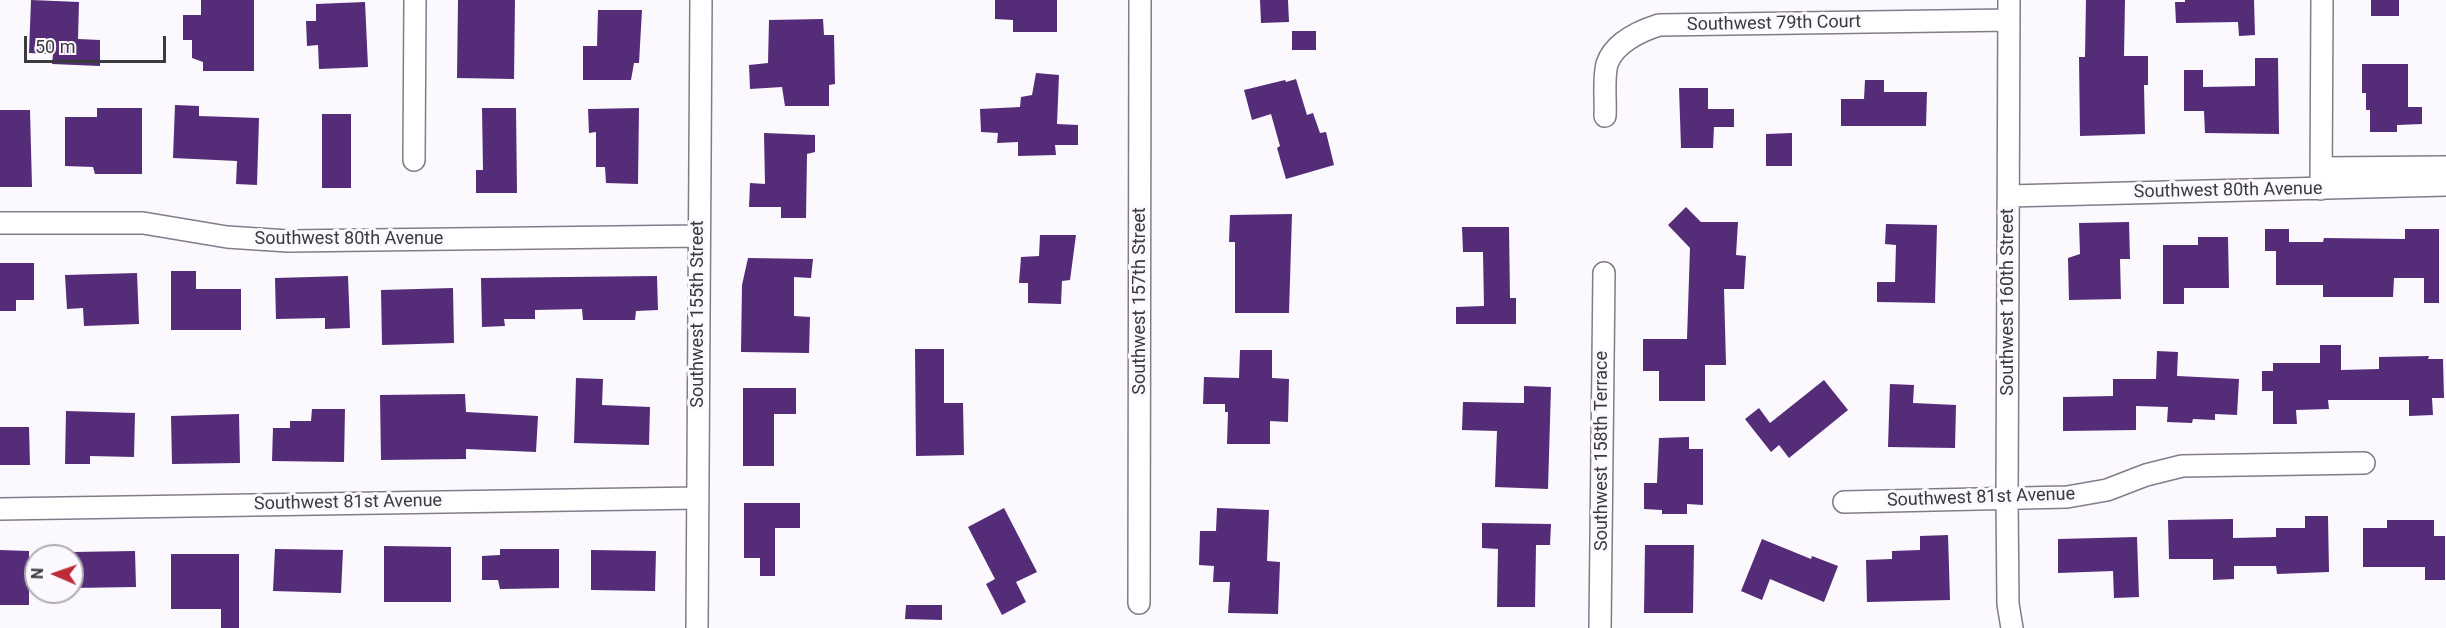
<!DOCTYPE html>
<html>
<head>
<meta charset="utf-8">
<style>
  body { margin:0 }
  #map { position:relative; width:2446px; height:628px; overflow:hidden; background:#fbf8fe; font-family:Roboto,sans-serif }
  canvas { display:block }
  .north { position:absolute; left:24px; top:544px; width:60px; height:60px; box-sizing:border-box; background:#fbf8fe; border:2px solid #afacb2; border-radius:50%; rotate:272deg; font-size:16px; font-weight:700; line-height:24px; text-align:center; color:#3c3a3f }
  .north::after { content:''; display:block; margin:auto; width:21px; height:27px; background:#bc2b38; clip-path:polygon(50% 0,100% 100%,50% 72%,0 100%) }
  .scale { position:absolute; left:24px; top:36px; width:142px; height:27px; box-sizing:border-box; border:3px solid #3c3a3f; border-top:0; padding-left:8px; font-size:18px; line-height:21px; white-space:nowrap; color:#3c3a3f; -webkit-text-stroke:4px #fbf8fe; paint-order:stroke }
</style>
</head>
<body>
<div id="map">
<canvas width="2446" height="628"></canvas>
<div class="north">N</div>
<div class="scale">50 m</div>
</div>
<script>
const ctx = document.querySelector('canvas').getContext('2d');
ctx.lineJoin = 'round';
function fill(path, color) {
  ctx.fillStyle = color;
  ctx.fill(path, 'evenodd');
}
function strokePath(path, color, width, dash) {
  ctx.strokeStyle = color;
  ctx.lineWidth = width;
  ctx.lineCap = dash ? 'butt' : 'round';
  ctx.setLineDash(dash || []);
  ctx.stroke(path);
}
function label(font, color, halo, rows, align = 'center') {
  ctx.font = font + ' Roboto,sans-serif';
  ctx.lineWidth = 6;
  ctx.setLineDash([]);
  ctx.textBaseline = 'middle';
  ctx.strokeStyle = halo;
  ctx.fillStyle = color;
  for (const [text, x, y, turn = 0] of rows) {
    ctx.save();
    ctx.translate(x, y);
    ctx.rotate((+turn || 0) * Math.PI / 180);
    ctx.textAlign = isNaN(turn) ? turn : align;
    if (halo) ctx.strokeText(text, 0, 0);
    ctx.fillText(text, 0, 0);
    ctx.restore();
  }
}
fill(new Path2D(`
  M31,0L79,2L78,39L100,40V66L52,64L53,54L29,53Z
  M201,0H254V71H203V62L192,58V40H183V15H201Z
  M458,0H515L514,79L457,78Z
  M995,0H1057V32H1013V20L995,19Z
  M1260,0H1288L1289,22L1261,23Z
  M2086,0H2125L2124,56H2148V85H2144L2145,134L2080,136L2079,57H2085Z
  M2185,0H2254L2255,35L2239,36L2238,22L2176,23L2175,2H2185Z
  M2371,0H2399V16H2371Z
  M365,2L368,67L319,69L318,45L307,46L306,21H316V4Z
  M598,10H642L639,63H634L631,80H583V46H597Z
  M823,19L824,35H834L835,84L829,85V106H785L782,87L750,89L749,65L768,63L769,20Z
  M1292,31H1316V50H1292Z
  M2255,58H2278L2279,134L2205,133L2204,111H2184V70H2203V87L2255,86Z
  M2362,64H2408V107H2422V124L2397,125V132H2370V110H2366V93H2362Z
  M1036,73L1059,75L1057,124L1078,125V145H1055L1056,155L1018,156V142L997,143L998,133L981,132L980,109L1020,107L1021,97L1032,95Z
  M1296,79L1307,115L1313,113L1320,133L1326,132L1334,165L1286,179L1277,148L1280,146L1271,114L1252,120L1244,90L1285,80L1286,82Z
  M1865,80H1884V92H1927L1926,126H1841V99H1864Z
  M1679,88H1708V109H1734V127H1714L1713,148H1681Z
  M175,105L199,106V116L259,118L257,185L236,184L237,161L173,158Z
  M97,108H142V174H95L93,167L65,166V117H97Z
  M482,108H516L517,193H476V170H483Z
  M639,108L638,184L606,183L605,167H596V132L589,133L588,109Z
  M0,110H30L32,187H0Z
  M322,114H351V188H322Z
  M764,133L815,135V152L807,154L806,218H781V207H749L750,183L765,184Z
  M1792,133V166H1766V134Z
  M1686,207L1701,222H1738L1736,255L1746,256L1744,289H1724L1726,365H1705V401H1659V371H1643V339H1687L1690,248L1668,225Z
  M1292,214L1289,313H1235V242H1229L1230,215Z
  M2129,222L2130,259H2120L2121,299L2069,300L2068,258L2080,254L2079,223Z
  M1886,224L1937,225L1935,303L1877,302V282H1895L1896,245L1885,244Z
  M1462,227H1509L1510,298H1516V324H1456V307L1484,306L1483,252H1463Z
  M2265,229H2289V242H2323L2324,238L2405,239V229H2439V303H2424V278H2394L2393,297H2323V285H2276V251H2265Z
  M1040,235H1076L1070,280L1062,281L1061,304L1028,303V283H1019L1021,257L1039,256Z
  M2198,237H2228L2229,288H2184V304H2163V245H2198Z
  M748,258L813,259L811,278L794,277V316L810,317L809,353L741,352L742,285Z
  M0,263H34V300H16V311H0Z
  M171,271H196V289H241V330H171Z
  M137,273L139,324L84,326L83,308L67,309L65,275Z
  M348,276L350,328L325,329V318L276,319L275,278Z
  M657,276L658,310L636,311L635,320H583L582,309L535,310V319H504L505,326L482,327L481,278Z
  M453,288L454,343L382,345L381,290Z
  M2320,345H2341V370L2379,369V357L2429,356L2428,359H2443L2444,398H2432L2433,415L2409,416V400H2328L2329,409L2296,410L2297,424H2273V391H2262V371H2273V363H2320Z
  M915,349H944V403H963L964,455L916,456Z
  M1240,350H1272V378L1289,379L1288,422L1270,421V444H1227L1228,412H1225V404H1203L1204,377L1239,378Z
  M2157,351L2178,352L2177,376L2239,379L2237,415L2215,414V420L2193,419L2192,423L2167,422L2168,407L2136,406V430L2063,431V397L2113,396V379H2156Z
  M576,378L603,379L602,405L650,407L649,445L574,443Z
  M1824,380L1848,410L1789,458L1779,445L1771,452L1745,419L1759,408L1770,423Z
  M1890,384L1914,385L1913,403L1956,405L1955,448L1888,447Z
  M1524,386L1551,387L1548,489L1495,487L1497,431L1462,430L1463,402L1524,403Z
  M743,388H796V414H774V466H743Z
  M465,394L466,412L538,416L536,452L466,449V459L381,460L380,395Z
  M312,409H345L344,462L272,461L273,428H290V421H311Z
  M66,411L135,413L134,457L90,456V464H65Z
  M239,414L240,463L172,464L171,416Z
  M0,427H29L30,465H0Z
  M1689,437V449H1703V505L1687,504V514H1662V510L1644,509V483H1657L1659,438Z
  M744,503H800V528H775V576H760V558H744Z
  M1004,508L1037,572L1016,582L1026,602L1002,615L986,584L995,579L968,527Z
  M1217,508L1269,510L1267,561L1280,562L1278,614L1228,613L1230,582H1213L1214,566L1199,565L1200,531H1216Z
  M2305,516H2328L2329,572L2277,574L2276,566H2234V579L2213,580V559H2169L2168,520L2233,519V538L2276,537V528H2305Z
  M2387,520H2434V536H2445V580H2425V567H2363V528H2387Z
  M1482,523L1551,524L1550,545H1536L1535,607H1497L1498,549L1482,548Z
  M1948,535L1950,600L1867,602L1866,560L1892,559V551L1920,550V536Z
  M2137,537L2139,597L2114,598L2113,571L2058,573V539Z
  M1762,539L1811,559L1812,556L1838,566L1824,602L1770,579L1762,600L1741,591Z
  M1645,545H1694L1693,613H1644Z
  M384,546L451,547V602H384Z
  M275,549L343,550L341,593L273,591Z
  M500,549H559V588L500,589L498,580H482V556L500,555Z
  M0,550L29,551V605H0Z
  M591,550L656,551L655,591L591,590Z
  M135,551L136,587L72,588V552Z
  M171,554H239V628H221V609H171Z
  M906,605H942V620L905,619Z`), '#542c77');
const minor = new Path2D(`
  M2009,0L2007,499L2008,604L2012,628
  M1605,116C1606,101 1603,79 1607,64C1614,43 1640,31 1659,25L2009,20
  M414,160L415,0
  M2322,168L2446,167
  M2321,189L2322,0
  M2009,196L2446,185
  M0,223H143L227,237L288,241L699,236
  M1844,502L2067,497L2107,490L2146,475L2182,466L2364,463
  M0,509L697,498
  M1139,603L1140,0
  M697,628L701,0
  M1600,628L1604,273`);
strokePath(minor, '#827c89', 24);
strokePath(minor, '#fff', 21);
label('18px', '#3c3a3f', '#fbf8fe', [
  ["Southwest 79th Court",1774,24,-1],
  ["Southwest 80th Avenue",2228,191,-1],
  ["Southwest 80th Avenue",349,239],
  ["Southwest 157th Street",1140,301,-90],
  ["Southwest 160th Street",2008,302,-90],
  ["Southwest 155th Street",698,314,-90],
  ["Southwest 158th Terrace",1602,451,-90],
  ["Southwest 81st Avenue",1981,498,-2],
  ["Southwest 81st Avenue",348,503,-1]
]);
</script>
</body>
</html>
